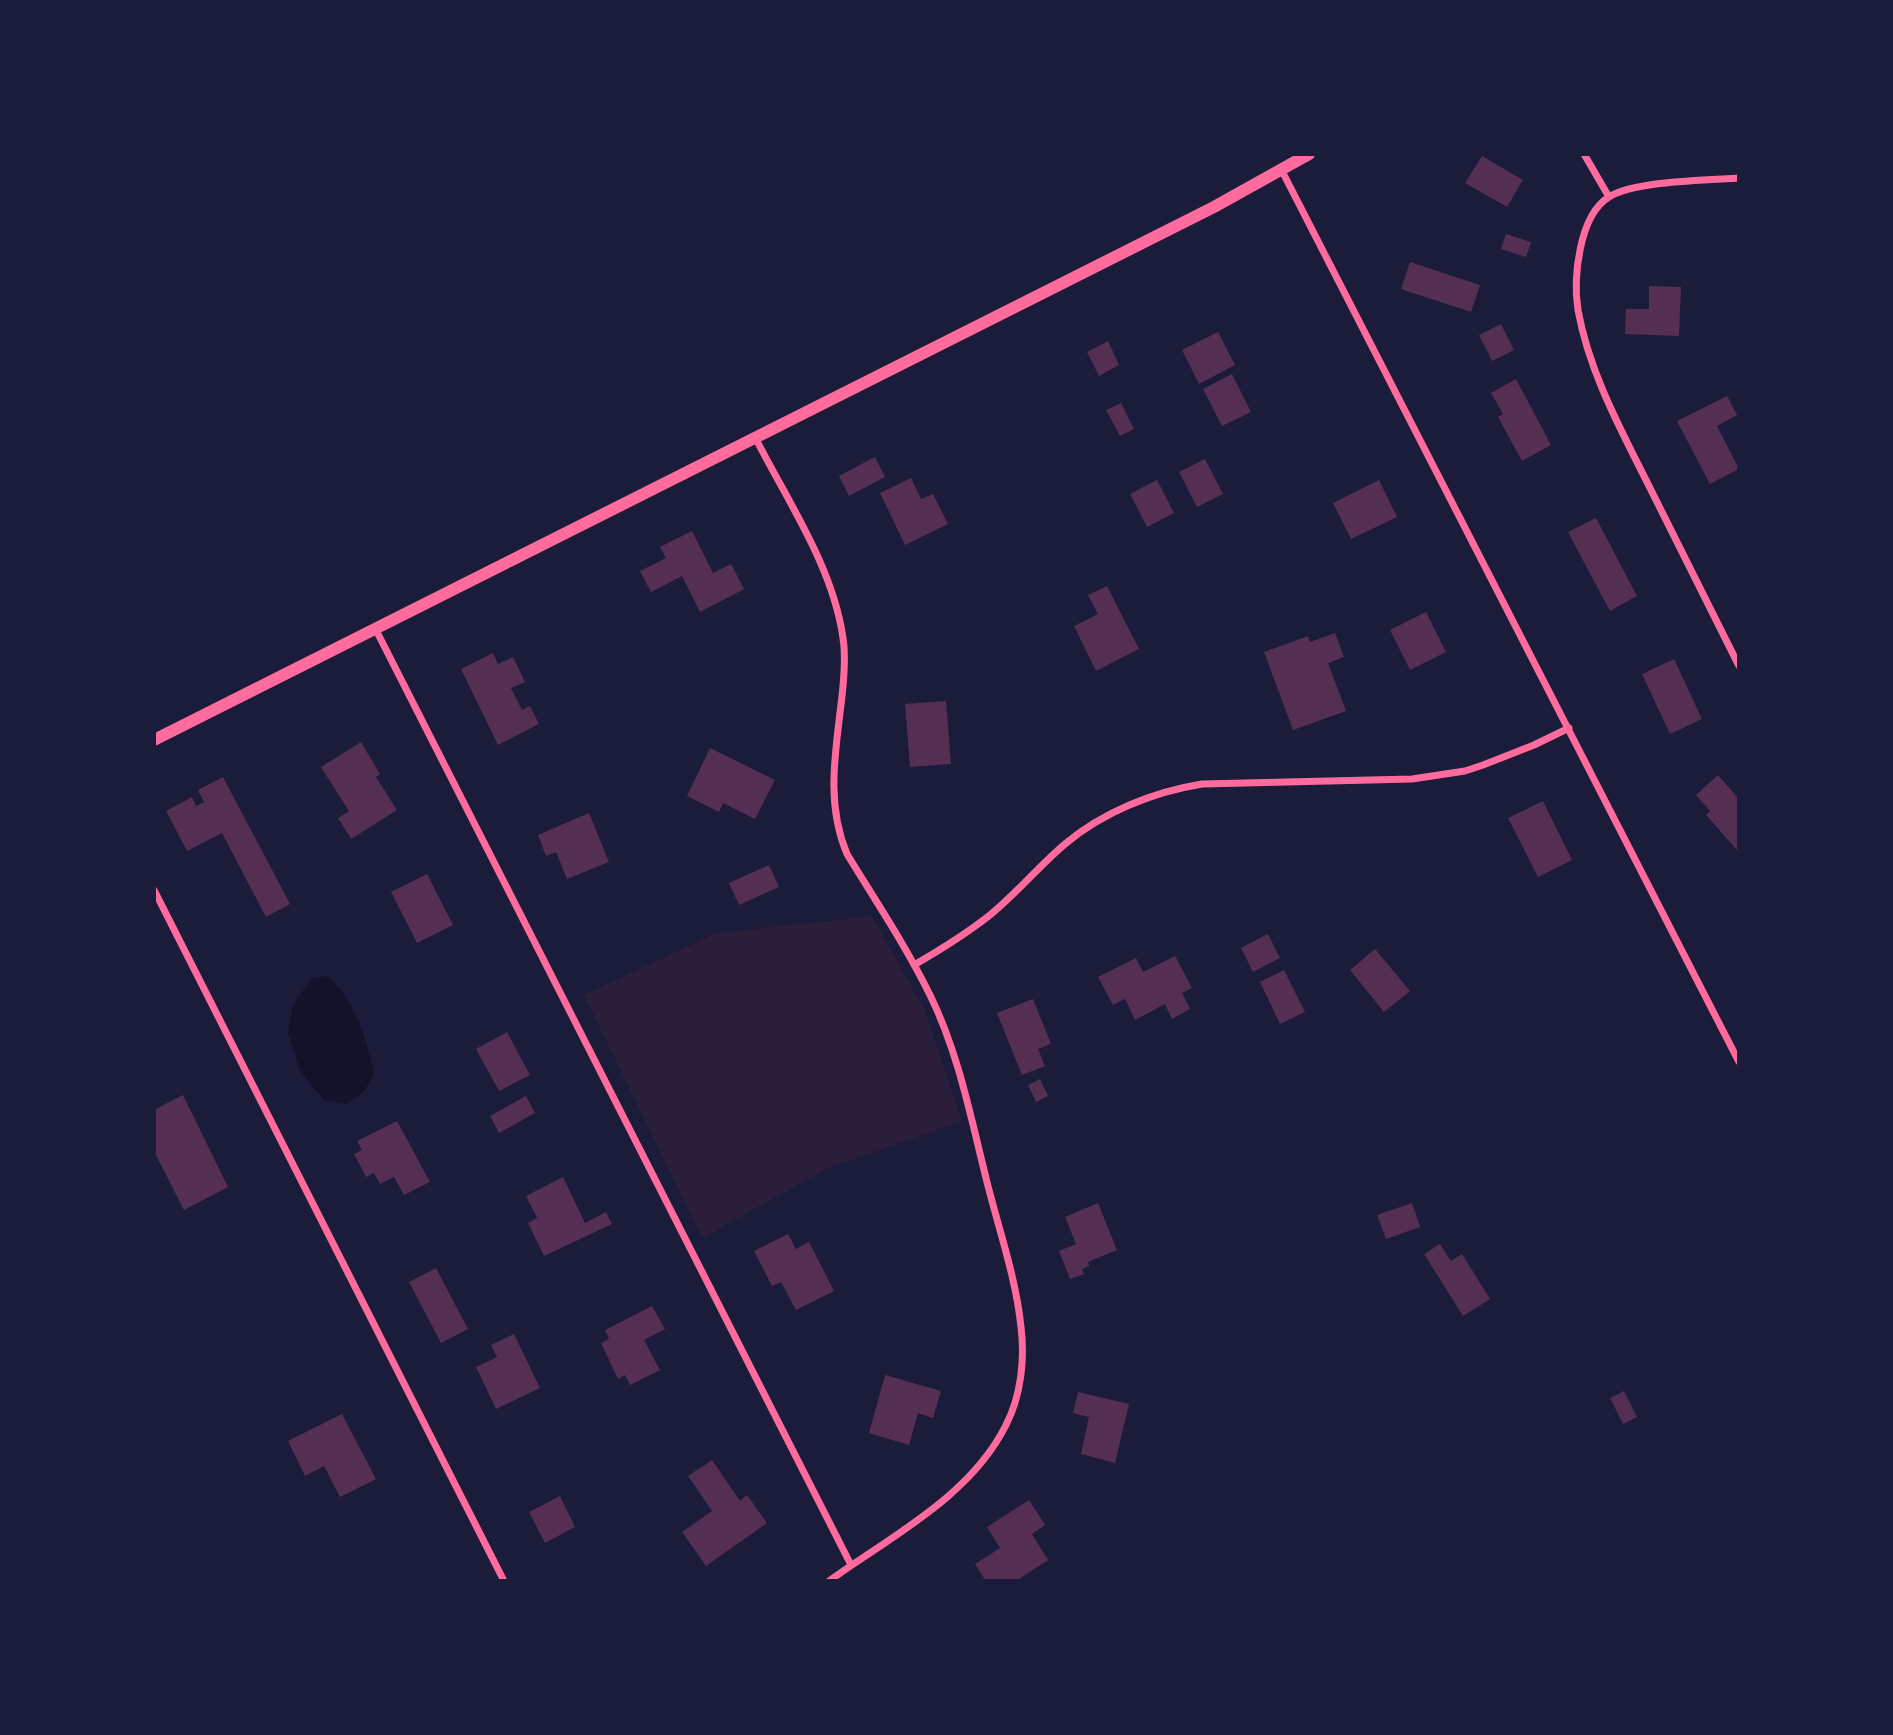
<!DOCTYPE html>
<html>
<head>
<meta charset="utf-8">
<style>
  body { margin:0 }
  #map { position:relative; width:1893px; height:1735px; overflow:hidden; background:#1b1b3a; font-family:"Archivo Narrow",sans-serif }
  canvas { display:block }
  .frame { position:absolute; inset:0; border:156px solid #1b1b3a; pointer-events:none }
</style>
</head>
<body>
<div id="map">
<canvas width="1893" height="1735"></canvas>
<div class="frame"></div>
</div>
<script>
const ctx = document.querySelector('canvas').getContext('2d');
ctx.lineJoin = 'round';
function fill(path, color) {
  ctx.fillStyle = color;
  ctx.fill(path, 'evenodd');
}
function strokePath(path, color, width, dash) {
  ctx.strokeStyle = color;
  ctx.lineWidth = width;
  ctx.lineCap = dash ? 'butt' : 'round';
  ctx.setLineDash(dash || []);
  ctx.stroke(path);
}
fill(new Path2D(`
  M872,916L925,1011L962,1121L828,1168L702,1238L584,995L717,933Z`), '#2a1e3b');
fill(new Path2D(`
  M328,976C356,1002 366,1038 374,1075L364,1091L347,1104L324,1100L300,1071L288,1033L293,1005L311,979Z`), '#12122b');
fill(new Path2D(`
  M1482,156L1523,180L1507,207L1465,183Z
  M1506,234L1531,242L1526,257L1501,249Z
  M1410,262L1480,285L1471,312L1401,289Z
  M1649,286L1681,287L1679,336L1625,334L1626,309H1649Z
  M1501,324L1514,350L1492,361L1479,335Z
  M1218,332L1235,365L1199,384L1182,350Z
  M1108,341L1119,365L1099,376L1087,352Z
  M1232,374L1251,412L1222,426L1203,389Z
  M1516,379L1551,445L1522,461L1498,417L1503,414L1491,393Z
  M1727,396L1737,415L1717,426L1739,469L1710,484L1677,421Z
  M1121,403L1134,429L1120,436L1106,410Z
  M875,457L885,477L849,496L839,476Z
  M1205,459L1223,494L1197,507L1179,472Z
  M911,478L921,499L933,494L948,524L905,545L880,493Z
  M1157,480L1174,513L1147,527L1130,494Z
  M1379,480L1397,517L1351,539L1333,503Z
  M1596,518L1637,596L1610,611L1568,532Z
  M692,531L713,573L731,564L744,589L700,612L682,576L651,592L640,571L666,558L660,547Z
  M1107,586L1139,649L1096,671L1074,626L1098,614L1088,595Z
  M1426,612L1446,652L1410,670L1390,630Z
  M1335,633L1344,657L1328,663L1346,711L1293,730L1264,652L1308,636L1310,642Z
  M493,653L498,664L513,657L525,682L511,688L522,710L530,706L539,724L498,745L461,669Z
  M1674,659L1702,719L1670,734L1642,674Z
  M946,701L951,764L910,767L905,704Z
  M361,742L380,774L376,777L397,810L351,839L338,818L349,811L321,767Z
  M710,748L775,780L755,819L723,803L719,812L687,796Z
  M1718,775L1739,799V848L1737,850L1706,815L1710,811L1696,795Z
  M223,777L290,904L266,917L222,833L187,851L166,811L192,797L196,806L204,802L198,790Z
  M1543,801L1572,860L1538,877L1508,818Z
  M589,813L609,862L567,879L556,852L546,856L538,835Z
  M769,865L779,887L739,905L729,883Z
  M427,874L453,925L417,943L391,892Z
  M1268,934L1280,958L1253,972L1241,948Z
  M1375,949L1410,991L1384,1012L1350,970Z
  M1175,956L1192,988L1182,993L1190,1009L1172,1019L1165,1004L1135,1020L1125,999L1113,1005L1098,977L1136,958L1143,972Z
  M1284,970L1305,1012L1280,1024L1260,982Z
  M1033,999L1051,1044L1038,1049L1045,1066L1022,1075L997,1013Z
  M507,1032L530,1075L499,1091L476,1049Z
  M1040,1079L1048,1096L1036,1102L1028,1085Z
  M183,1095L228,1187L184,1210L154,1151V1110Z
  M526,1096L535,1113L499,1133L490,1116Z
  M397,1121L430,1182L404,1195L394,1177L380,1184L374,1173L366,1177L354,1154L362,1150L357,1141Z
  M563,1177L585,1223L606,1212L612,1224L544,1256L528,1223L537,1218L526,1196Z
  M1098,1203L1117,1250L1088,1262L1089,1266L1082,1269L1084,1274L1070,1279L1059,1251L1076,1244L1065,1217Z
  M1412,1203L1420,1227L1386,1239L1377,1215Z
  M788,1234L796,1249L809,1242L834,1291L796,1310L781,1282L772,1286L754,1251Z
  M1440,1244L1451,1261L1462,1254L1490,1299L1463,1316L1424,1254Z
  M436,1268L468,1329L441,1343L409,1282Z
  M652,1306L665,1329L644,1340L660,1370L630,1385L625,1375L618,1379L601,1343L609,1339L605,1330Z
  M514,1334L540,1388L496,1409L476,1367L497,1357L491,1345Z
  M885,1375L941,1391L933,1418L918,1413L909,1445L869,1433Z
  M1624,1391L1637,1417L1623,1424L1610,1398Z
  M1078,1392L1129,1404L1115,1463L1081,1454L1089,1417L1073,1413Z
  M342,1414L376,1479L340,1497L324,1466L305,1476L288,1441Z
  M712,1460L740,1501L747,1495L767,1523L706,1566L682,1532L712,1511L688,1476Z
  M560,1496L575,1527L545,1543L529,1512Z
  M1029,1500L1045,1525L1032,1534L1048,1560L1016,1581H986L975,1564L1000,1548L987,1527Z`), '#542f53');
strokePath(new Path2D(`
  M1584,154L1609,197
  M1281,169L1739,1062
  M1739,178C1708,180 1633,181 1609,197C1579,215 1573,278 1578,310C1589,372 1621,430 1649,486C1679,546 1709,606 1739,666
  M756,439C788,502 833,567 843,638C846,657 844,678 842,696C836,750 825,802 847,854C875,900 906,946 930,995C959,1054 971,1119 987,1182C999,1230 1016,1278 1021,1327C1025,1359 1021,1396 1006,1425C970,1497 891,1536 829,1581
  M375,628L851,1565
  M154,890L504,1581
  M914,965C940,950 966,934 990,915C1017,893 1039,866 1065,844C1103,812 1153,792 1202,784L1412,779L1465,771L1483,765L1534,745L1569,728`), '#ff6b9d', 7);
strokePath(new Path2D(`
  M154,740L1214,207L1309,154`), '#ff6b9d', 12);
</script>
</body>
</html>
